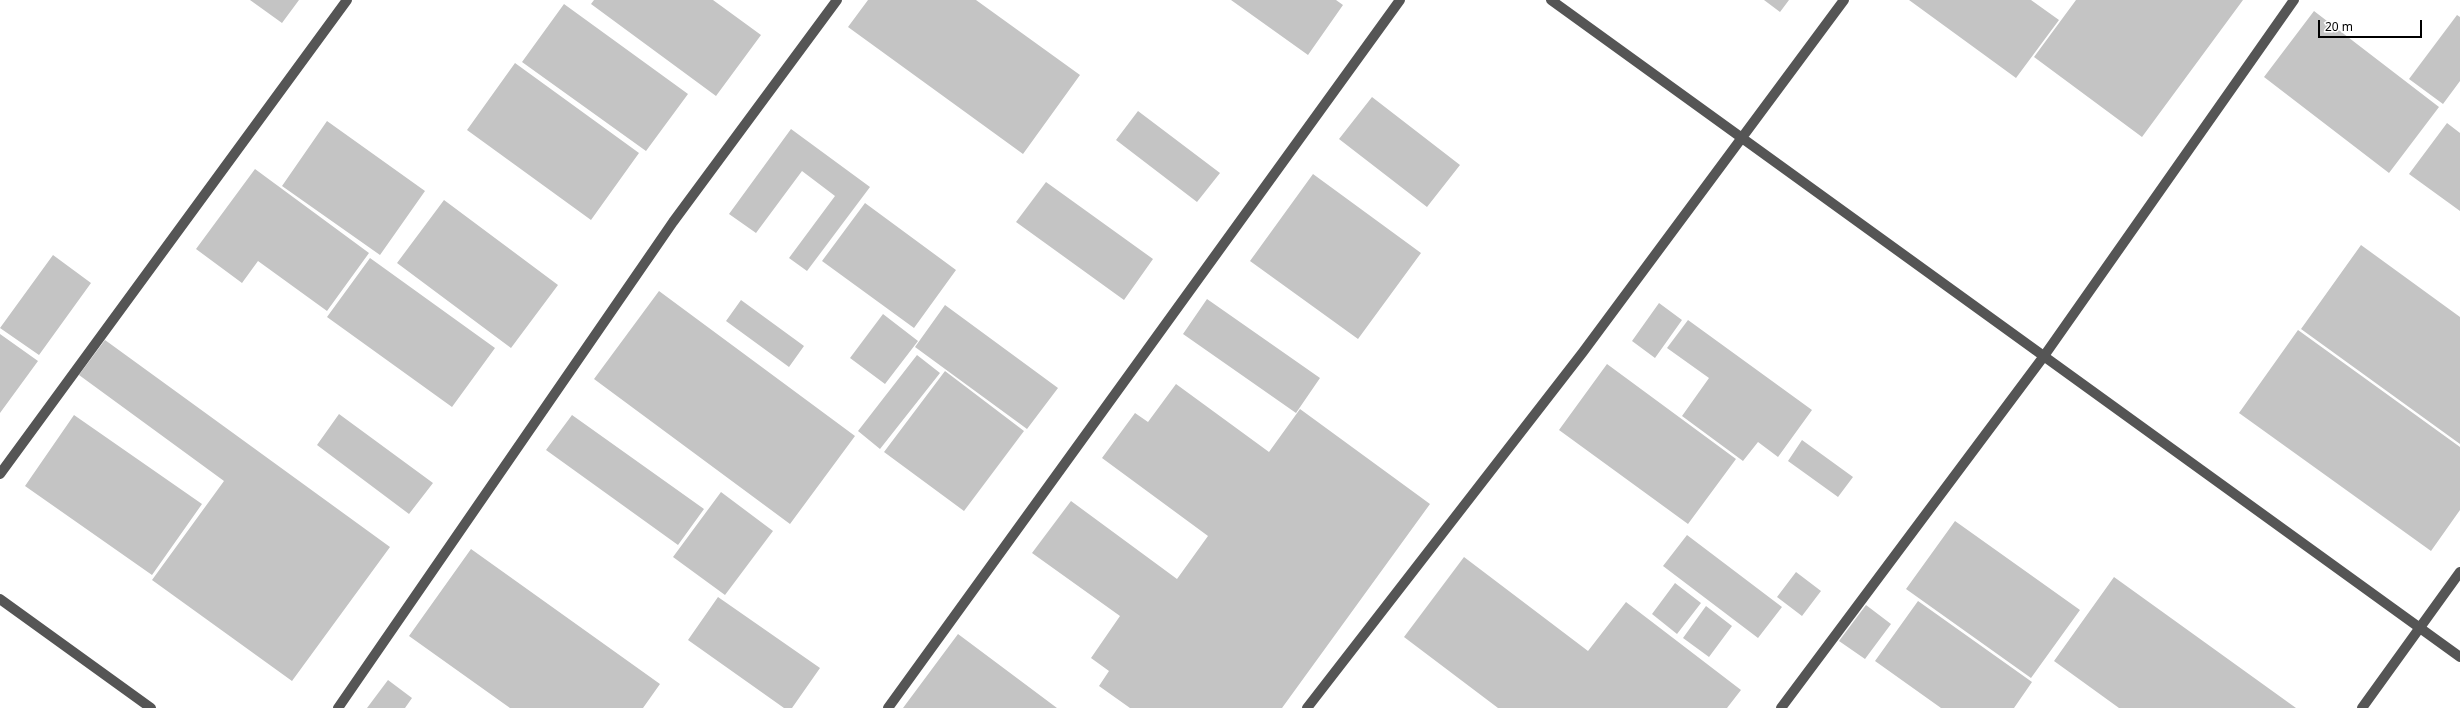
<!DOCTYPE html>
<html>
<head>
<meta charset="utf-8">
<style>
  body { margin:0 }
  #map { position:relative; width:2460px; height:708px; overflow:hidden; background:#fff; font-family:"Noto Sans",sans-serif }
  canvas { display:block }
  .scale { position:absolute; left:2318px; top:20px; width:104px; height:18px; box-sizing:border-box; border:2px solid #000; border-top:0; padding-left:5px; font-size:12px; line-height:14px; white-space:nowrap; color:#000; -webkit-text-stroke:3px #fff; paint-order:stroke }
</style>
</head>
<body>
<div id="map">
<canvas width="2460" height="708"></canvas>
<div class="scale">20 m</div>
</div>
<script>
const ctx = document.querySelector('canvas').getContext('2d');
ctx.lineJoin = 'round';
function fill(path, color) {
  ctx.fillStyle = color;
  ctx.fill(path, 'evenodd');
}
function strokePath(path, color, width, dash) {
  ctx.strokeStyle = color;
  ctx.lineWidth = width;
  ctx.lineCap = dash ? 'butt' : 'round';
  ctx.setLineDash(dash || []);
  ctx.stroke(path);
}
fill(new Path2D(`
  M250,0H299L282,23Z
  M594,0H713L761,35L716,96L591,4Z
  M868,0H976L1080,75L1023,154L848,27Z
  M1231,0H1336L1343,5L1308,55Z
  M1764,0H1789L1780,12Z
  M1909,0H2031L2059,20L2016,78Z
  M2076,0H2243L2142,137L2034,57Z
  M564,4L688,94L646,151L522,62Z
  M2314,11L2439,107L2389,173L2264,77Z
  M2457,15L2460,17V81L2443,104L2409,79Z
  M515,63L639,153L591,220L467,130Z
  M1372,97L1460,165L1427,207L1339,139Z
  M1138,111L1220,173L1197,202L1116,140Z
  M327,121L425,191L380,255L282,186Z
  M2447,123L2460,133V211L2409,174Z
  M791,129L870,187L807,271L789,258L835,196L802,171L756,233L729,214Z
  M255,169L369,253L327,311L258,261L242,283L196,249Z
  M1313,174L1421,253L1358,339L1250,261Z
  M1046,182L1153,259L1124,300L1016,222Z
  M444,200L558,285L511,348L397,263Z
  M865,203L956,270L914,328L822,261Z
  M2361,245L2460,317V444L2301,329Z
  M53,255L91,283L39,355L0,328Z
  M370,258L495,348L452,407L327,317Z
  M659,291L855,436L790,524L594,379Z
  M1207,299L1320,378L1296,413L1183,334Z
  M741,300L804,346L789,367L726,321Z
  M1659,303L1682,320L1655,358L1632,341Z
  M945,305L1058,388L1027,429L915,347Z
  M883,314L918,341L885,384L850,358Z
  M1688,320L1812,410L1778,457L1758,442L1743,461L1682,416L1709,378L1667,348Z
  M2298,330L2460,447V510L2431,551L2239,413Z
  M0,334L38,361L0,413Z
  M105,340L390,547L292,681L152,580L224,481L79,375Z
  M917,355L940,373L880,449L858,431Z
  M1607,364L1736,459L1688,524L1559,430Z
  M945,371L1024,431L964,511L884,452Z
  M1176,384L1269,452L1300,409L1430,504L1282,708H1130L1099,686L1109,671L1091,658L1120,616L1032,553L1071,501L1177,579L1208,536L1102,458L1135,413L1148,422Z
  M339,414L433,483L409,514L317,445Z
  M74,415L202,504L152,575L25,486Z
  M572,415L704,509L678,545L546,450Z
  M1802,440L1853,477L1838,497L1788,461Z
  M721,492L773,531L725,595L673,557Z
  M1955,521L2080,610L2031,678L1906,589Z
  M1687,535L1782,607L1758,638L1663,566Z
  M471,549L660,684L643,708H510L409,636Z
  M1464,557L1588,651L1626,602L1741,690L1727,708H1498L1404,637Z
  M1796,572L1821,591L1802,616L1777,597Z
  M2114,577L2296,708H2119L2054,661Z
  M1675,583L1701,603L1677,634L1652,614Z
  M718,597L820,668L792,708H784L688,640Z
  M1918,601L2032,682L2014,708H1941L1875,661Z
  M1866,605L1891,624L1865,659L1839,641Z
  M1706,606L1732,626L1709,657L1683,638Z
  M958,634L1057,708H903Z
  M388,680L412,698L405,708H367Z`), '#c4c4c4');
strokePath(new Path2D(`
  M1551,0L2460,657
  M0,474L347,0
  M0,599L151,708
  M338,708L673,222L837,0
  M888,708L1400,0
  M1307,708L1583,352L1844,0
  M1781,708L2044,356L2294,0
  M2362,708L2460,572`), '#555', 10);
</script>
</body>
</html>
